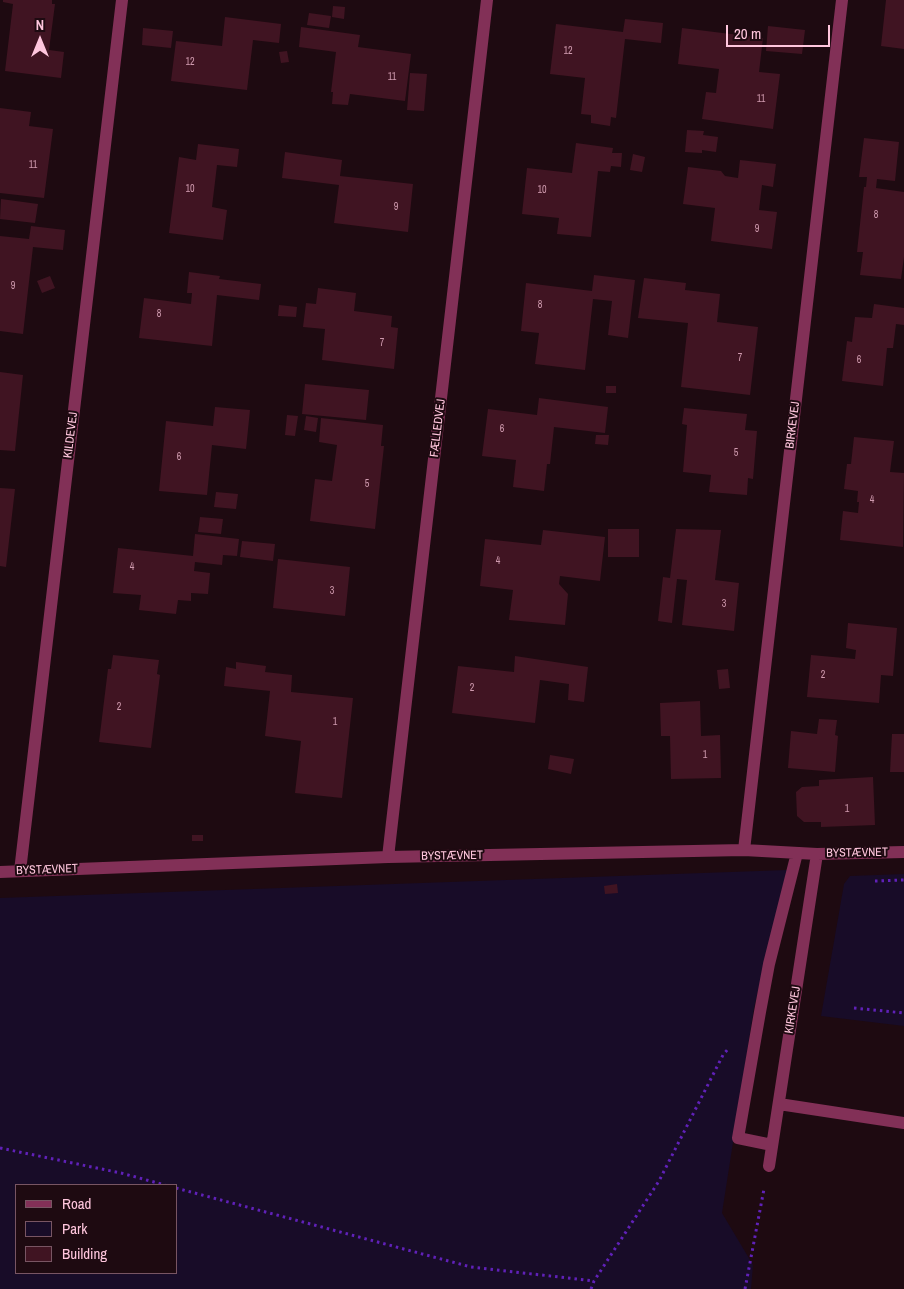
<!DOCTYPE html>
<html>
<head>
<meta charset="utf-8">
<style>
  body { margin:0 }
  #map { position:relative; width:904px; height:1289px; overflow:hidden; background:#1e0a11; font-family:"Archivo Narrow",sans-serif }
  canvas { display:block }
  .legend { position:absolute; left:15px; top:1184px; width:162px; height:90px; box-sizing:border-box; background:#1e0a11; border:1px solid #785563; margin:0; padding:6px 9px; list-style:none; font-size:15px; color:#ffc6dd }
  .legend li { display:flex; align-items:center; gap:10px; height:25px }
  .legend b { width:25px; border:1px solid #785563 }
  .north { position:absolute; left:15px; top:15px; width:50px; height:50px; -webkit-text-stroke:4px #1e0a11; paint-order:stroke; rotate:0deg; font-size:14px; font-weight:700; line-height:20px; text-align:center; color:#ffc6dd }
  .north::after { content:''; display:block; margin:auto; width:18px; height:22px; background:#ffc6dd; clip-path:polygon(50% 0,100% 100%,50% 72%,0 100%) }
  .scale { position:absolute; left:726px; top:25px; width:104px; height:22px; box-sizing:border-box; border:2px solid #ffc6dd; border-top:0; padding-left:6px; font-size:15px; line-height:18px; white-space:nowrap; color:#ffc6dd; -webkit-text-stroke:4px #1e0a11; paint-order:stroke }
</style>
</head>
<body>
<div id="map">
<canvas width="904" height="1289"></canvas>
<ul class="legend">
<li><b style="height:6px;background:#823057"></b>Road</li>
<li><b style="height:14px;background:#180c28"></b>Park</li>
<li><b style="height:14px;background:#401422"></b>Building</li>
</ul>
<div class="north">N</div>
<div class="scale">20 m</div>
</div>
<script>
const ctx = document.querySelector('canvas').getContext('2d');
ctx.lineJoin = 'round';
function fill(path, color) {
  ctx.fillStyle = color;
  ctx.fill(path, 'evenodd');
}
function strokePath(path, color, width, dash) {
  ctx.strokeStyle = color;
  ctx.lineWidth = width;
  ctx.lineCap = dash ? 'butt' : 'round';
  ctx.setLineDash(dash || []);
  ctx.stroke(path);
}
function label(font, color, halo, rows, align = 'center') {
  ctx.font = font + ' "Archivo Narrow",sans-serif';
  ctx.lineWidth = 4;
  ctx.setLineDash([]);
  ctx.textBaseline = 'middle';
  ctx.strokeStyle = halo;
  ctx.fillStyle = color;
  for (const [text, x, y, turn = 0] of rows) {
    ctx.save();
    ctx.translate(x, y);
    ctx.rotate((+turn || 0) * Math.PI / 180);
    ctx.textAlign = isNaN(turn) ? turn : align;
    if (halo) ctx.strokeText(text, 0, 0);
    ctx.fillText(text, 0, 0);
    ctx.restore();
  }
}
fill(new Path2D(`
  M787,870L754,1008L722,1213L753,1265L751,1289H0V898ZM16,1185H176V1273H16Z
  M904,874V1026L821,1016L844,884L850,876Z`), '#180c28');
fill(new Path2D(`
  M3,0H52V4H55L49,50L64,52L61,78L5,71L13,4L3,2Z
  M886,0H904V49L881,46Z
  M333,6L345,7L344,19L332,17Z
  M309,13L331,16L329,28L307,25Z
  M225,17L281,24L279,43L253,40L247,90L171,81L176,41L222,46Z
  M625,19L663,23L661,43L625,39L616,118L611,117L610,126L591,123V115L581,114L585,78L550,74L556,24L623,32Z
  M768,26L805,30L802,54L766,51Z
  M301,27L360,35L358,47L411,54L405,101L350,94L348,105L332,104L333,92H331L336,52L299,47Z
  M143,28L173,31L171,48L142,45Z
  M682,28L763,38L759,72L780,74L773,129L702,119L706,92L716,93L719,69L678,64Z
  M287,51L289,62L281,63L279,52Z
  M410,73L427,74L424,111L407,110Z
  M0,108L31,112L29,126L53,129L44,198L0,193Z
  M687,130L704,131L703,135L718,137L716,152L702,150V153L685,152Z
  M864,138L899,142L895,181L877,179L876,188L904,192V257L901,279L860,275L863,252H857L864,187H866L867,177H859Z
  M576,143L613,148L612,153H622L621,167L611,166L610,172L598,171L591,237L557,234L559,218L522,214L527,168L572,173Z
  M198,144L239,149L237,167L217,165L212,207L227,210L223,240L169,233L179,157L196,160Z
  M285,152L342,160L340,176L413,184L408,232L334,223L339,185L282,178Z
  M633,154L645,157L642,172L630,170Z
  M740,160L776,164L773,187L762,185L759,210L777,212L772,249L711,241L715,208L683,204L688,167L721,171L725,176L738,178Z
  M1,199L38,204L35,223L0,219Z
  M31,226L65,230L63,250L33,247L23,334L0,331V236L29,239Z
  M189,272L220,276L219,279L261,284L259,300L217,295L212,346L139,338L144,298L191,304L192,293H187Z
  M594,275L635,280L628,338L608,335L612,301L593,299L585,370L535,364L539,333L521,331L526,283L592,291Z
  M50,276L55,288L42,293L37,281Z
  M644,278L686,283L685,290L720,294L717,322L758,327L750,395L681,387L688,323L638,318Z
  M318,288L356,293L354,311L392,316L391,327L398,328L394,369L322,360L325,329L303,327L306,303L316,304Z
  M874,304L904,308V325L896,324L893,348H887L883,386L842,381L847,341L852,342L855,317L872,318Z
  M279,305L297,307L296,317L278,316Z
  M0,372L23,375L15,451L0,450Z
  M305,384L369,390L366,420L302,414Z
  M606,386H616V393H606Z
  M539,398L608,407L605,433L554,427L550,464H547L544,491L513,487L516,460L482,456L488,409L537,415Z
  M215,407L250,410L246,449L212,445L207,495L159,491L166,421L213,426Z
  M684,408L747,414L745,430L757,431L753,479L748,478L747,495L709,492L711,475L683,472L687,425L682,424Z
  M287,415L298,416L295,436L285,435Z
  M306,416L318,418L316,432L304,430Z
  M321,418L383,425L381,446H384L375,529L310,521L315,479L332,481L337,445L319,442Z
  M596,435H609L608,445L595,444Z
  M854,437L894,441L890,472L904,473L903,547L840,540L843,511L858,513L859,502H857L858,491L844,489L847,464H851Z
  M0,488L15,489L6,567L0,566Z
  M216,492L238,494L236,509L214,507Z
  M200,517L223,519L221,534L198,532Z
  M608,529H639V557H608Z
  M676,529L721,530L715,580L739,583L734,631L682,625L687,580L677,579L672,623L658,621L663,577L670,578Z
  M543,530L605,537L600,581L560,576L559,584L568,594L565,625L509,620L513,590L480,586L485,539L541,545Z
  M195,534L239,539L237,556L223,555L222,565L195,562L194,571L210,573L208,594L191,593V601L178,600L176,614L139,610L141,595L113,593L118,548L193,556Z
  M242,541L275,544L273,561L240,557Z
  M278,559L350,567L345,616L273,608Z
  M848,623L897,628L893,676L881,675L879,703L807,697L811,655L855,659L856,650L846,648Z
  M113,655L159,660L157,674L160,675L151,748L99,742L108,669H111Z
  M515,656L588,667L584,702L568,700L569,684L540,680L535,723L452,713L458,666L514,672Z
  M236,662L266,666L265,672L292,675L291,692L353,698L342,798L295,793L301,741L265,736L270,691L224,686L226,667L236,669Z
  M728,669L730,688L719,689L717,670Z
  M700,701L701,736L720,735L721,778L671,779L670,736H661L660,703Z
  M819,719L837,720L835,735L838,736L835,772L788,768L791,731L817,734Z
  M892,734H904V772H890Z
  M550,755L574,759L571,774L548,769Z
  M873,777L875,825L821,827V822H804L797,816L796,792L802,787L819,786V780Z
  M192,835H203V841H192Z
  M617,884L618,893L605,894L604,886Z`), '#401422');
strokePath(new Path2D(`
  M875,881L904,880
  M854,1008L904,1013
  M0,1148L121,1173L165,1185
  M176,1188L471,1267L594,1281
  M591,1289L594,1281L659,1181L723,1055L728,1049
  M745,1289L764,1189`), '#6021b8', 3, [2.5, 4]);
strokePath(new Path2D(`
  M744,850L842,0
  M388,857L487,0
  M20,871L122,0
  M0,872L388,857L744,850L817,854L904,852
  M779,1104L904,1123
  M772,1145L738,1138L760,1012L769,964L797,853
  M769,1166L817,854`), '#823057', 12);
label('10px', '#cf9aae', null, [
  ["12",568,51],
  ["12",190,62],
  ["11",392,77],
  ["11",761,99],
  ["11",33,165],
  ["10",190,189],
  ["10",542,190],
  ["9",396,207],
  ["8",876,215],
  ["9",757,229],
  ["9",13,286],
  ["8",540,305],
  ["8",159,314],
  ["7",382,343],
  ["7",740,358],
  ["6",859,360],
  ["6",502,429],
  ["5",736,453],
  ["6",179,457],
  ["5",367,484],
  ["4",872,500],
  ["4",498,561],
  ["4",132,567],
  ["3",332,591],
  ["3",724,604],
  ["2",823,675],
  ["2",472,688],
  ["2",119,707],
  ["1",335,722],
  ["1",705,755],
  ["1",847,809]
]);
label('12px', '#ffc6dd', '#1e0a11', [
  ["BIRKEVEJ",793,425,-83],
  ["FÆLLEDVEJ",438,428,-83],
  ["KILDEVEJ",71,435,-83],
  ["BYSTÆVNET",857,853,-1],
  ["BYSTÆVNET",452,856,-1],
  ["BYSTÆVNET",47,870,-2],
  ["KIRKEVEJ",793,1010,-81]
]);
</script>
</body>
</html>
